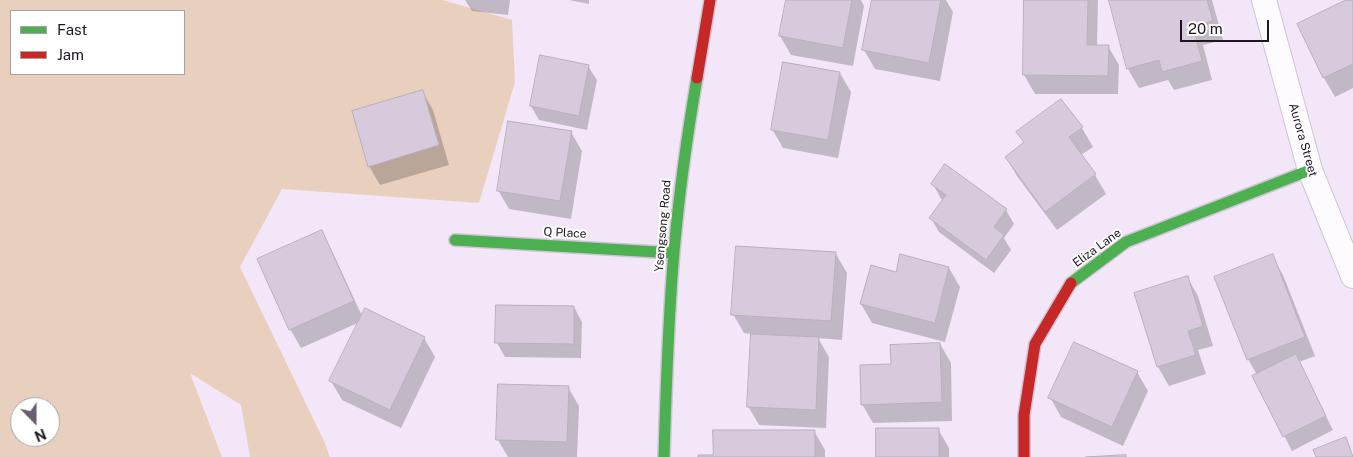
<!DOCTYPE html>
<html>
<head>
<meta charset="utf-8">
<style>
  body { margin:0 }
  #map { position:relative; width:1353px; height:457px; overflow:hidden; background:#f2e6f8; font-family:"Public Sans",sans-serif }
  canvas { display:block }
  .legend { position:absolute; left:10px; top:10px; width:175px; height:65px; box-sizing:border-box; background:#fff; border:1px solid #a5a1a7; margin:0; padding:6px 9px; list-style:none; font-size:15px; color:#1e1422 }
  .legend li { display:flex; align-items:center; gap:10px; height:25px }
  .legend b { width:25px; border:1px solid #a5a1a7 }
  .north { position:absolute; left:10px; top:397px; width:50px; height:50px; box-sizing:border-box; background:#fff; border:1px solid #a5a1a7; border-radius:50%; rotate:158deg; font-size:14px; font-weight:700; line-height:20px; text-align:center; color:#1e1422 }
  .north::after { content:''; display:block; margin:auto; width:18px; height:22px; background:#685e6d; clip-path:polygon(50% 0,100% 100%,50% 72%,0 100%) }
  .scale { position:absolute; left:1180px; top:20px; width:89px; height:22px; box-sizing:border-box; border:2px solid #1e1422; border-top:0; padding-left:6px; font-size:15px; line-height:18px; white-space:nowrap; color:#1e1422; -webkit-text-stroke:4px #fff; paint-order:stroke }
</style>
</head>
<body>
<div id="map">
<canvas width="1353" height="457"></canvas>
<ul class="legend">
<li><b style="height:6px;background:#4caf50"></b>Fast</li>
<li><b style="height:6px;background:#c62828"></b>Jam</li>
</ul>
<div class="north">N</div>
<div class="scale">20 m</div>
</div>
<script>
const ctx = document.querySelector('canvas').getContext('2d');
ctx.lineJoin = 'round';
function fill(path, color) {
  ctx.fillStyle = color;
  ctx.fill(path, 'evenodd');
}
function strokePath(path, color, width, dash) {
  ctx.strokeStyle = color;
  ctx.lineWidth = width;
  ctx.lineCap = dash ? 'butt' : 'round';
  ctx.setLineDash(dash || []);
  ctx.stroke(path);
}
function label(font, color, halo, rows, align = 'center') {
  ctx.font = font + ' "Public Sans",sans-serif';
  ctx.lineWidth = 4;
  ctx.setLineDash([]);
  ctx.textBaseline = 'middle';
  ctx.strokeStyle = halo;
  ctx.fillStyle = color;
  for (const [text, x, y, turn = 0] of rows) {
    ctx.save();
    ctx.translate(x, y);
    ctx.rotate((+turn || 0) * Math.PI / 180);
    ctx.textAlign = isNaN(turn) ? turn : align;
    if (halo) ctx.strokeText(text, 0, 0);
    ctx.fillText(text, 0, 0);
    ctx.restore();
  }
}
fill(new Path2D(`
  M0,0H442L512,20L515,82L479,203L282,189L240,267L324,441L330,457H250L241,405L190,373L222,457H0ZM11,11H184V74H11ZM20,407H50V437H20Z`), '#e9d0be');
fill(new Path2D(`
  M465,0H510L508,15L472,11Z
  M569,0H589V4Z
  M787,0H861L864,6L853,66L791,55L780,36Z
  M873,0H946L953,12L940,81L875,69L864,50Z
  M1025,0H1098L1097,46H1108L1119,65L1118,94H1035L1024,75Z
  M1110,0H1212L1223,40L1203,45L1212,80L1174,90L1168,80L1139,88L1128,69Z
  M1349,0H1353V88L1335,97L1324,78L1298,25Z
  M588,66L597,80L587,130L539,120L531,106Z
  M840,73L851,92L838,158L783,148L772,129Z
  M422,91L433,110L449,165L380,185L369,166Z
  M1061,101L1082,128L1093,147L1081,155L1095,175L1106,194L1057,230L1017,176L1006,157L1025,144L1018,132Z
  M571,132L582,151L571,219L509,209L498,190Z
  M946,166L1006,210L1014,224L1004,238L1011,250L994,273L939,232L931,218L943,200L941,199L933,184Z
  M321,232L332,251L362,316L424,338L435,357L401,428L342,400L331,381L360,322L301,348L290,329Z
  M836,254L847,273L842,340L818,338L829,357L826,428L759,425L748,406L752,334L744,333L733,314Z
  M1272,256L1283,275L1315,356L1299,362L1333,430L1292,451L1254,376L1257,375L1248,359Z
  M949,268L960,287L945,342L872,323L861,304L897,273Z
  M1187,277L1198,296L1213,346L1198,350L1206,374L1169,386L1158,367Z
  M497,307H574L582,322L581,358L505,357L497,343Z
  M940,344L951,363L952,421L873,423L862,404L892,365Z
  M1137,372L1148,391L1123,446L1061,417L1050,397Z
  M568,387L579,406L577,457H508L498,440Z
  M938,429L949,448V457H877Z
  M814,431L825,450V457H699L714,456Z`), '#0003');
const building = new Path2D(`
  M786,0H852L843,48L779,36Z
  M872,0H941L929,63L862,50Z
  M1024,0H1088L1087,45H1109L1108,76L1023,75Z
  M1109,0H1207L1213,21L1193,26L1202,61L1162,72L1159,60L1127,69Z
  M1346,0H1353V64L1323,78L1297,24Z
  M540,55L589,65L579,116L530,106Z
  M783,62L840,72L828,140L771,130Z
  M423,90L439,145L368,167L352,111Z
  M1061,99L1083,127L1069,137L1096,174L1045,212L1005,157L1024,142L1016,132Z
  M508,121L572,131L560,201L497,191Z
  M945,164L1007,209L994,227L1004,235L986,260L929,218L946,195L931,184Z
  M322,230L354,301L289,330L257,259Z
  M736,246L836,252L831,321L731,315Z
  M900,254L949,267L935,323L860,304L871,265L896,272Z
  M1273,254L1305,337L1247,360L1214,277Z
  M1188,276L1203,326L1188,331L1196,355L1157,367L1134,293Z
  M496,305L574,306V344L495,343Z
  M365,308L425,337L390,410L329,381Z
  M751,334L819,337L816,410L747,407Z
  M1074,342L1138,371L1112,427L1048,398Z
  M940,343L942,402L861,405L860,365L891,364L890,345Z
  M1296,354L1326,416L1283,437L1252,376Z
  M498,384L569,386L567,442L496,440Z
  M876,428H939V457H876Z
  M713,430H815V457H698V455H713Z
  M1346,437L1353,457H1316L1313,450Z
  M1126,455V457H1086Z`);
fill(building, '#d6cadc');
strokePath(building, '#b9afbe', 1);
const street = new Path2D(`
  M1264,0L1310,170L1353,276`);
const fast = new Path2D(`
  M455,240L674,253
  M1071,283L1126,242L1310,170
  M664,457C666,389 668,320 674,252C679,193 687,136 697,78`);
const jam = new Path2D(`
  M697,78L710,0
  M1024,457V415L1035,344L1071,283`);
strokePath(street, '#cec4d4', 26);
strokePath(fast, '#cec4d4', 14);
strokePath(jam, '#cec4d4', 14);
strokePath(street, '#fdfbfe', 24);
strokePath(fast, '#4caf50', 11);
strokePath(jam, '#c62828', 11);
label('12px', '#1e1422', '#fff', [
  ["Aurora Street",1303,140,74],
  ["Ysengsong Road",663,226,-85],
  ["Q Place",565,233,3],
  ["Eliza Lane",1097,248,-36]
]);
</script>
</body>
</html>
